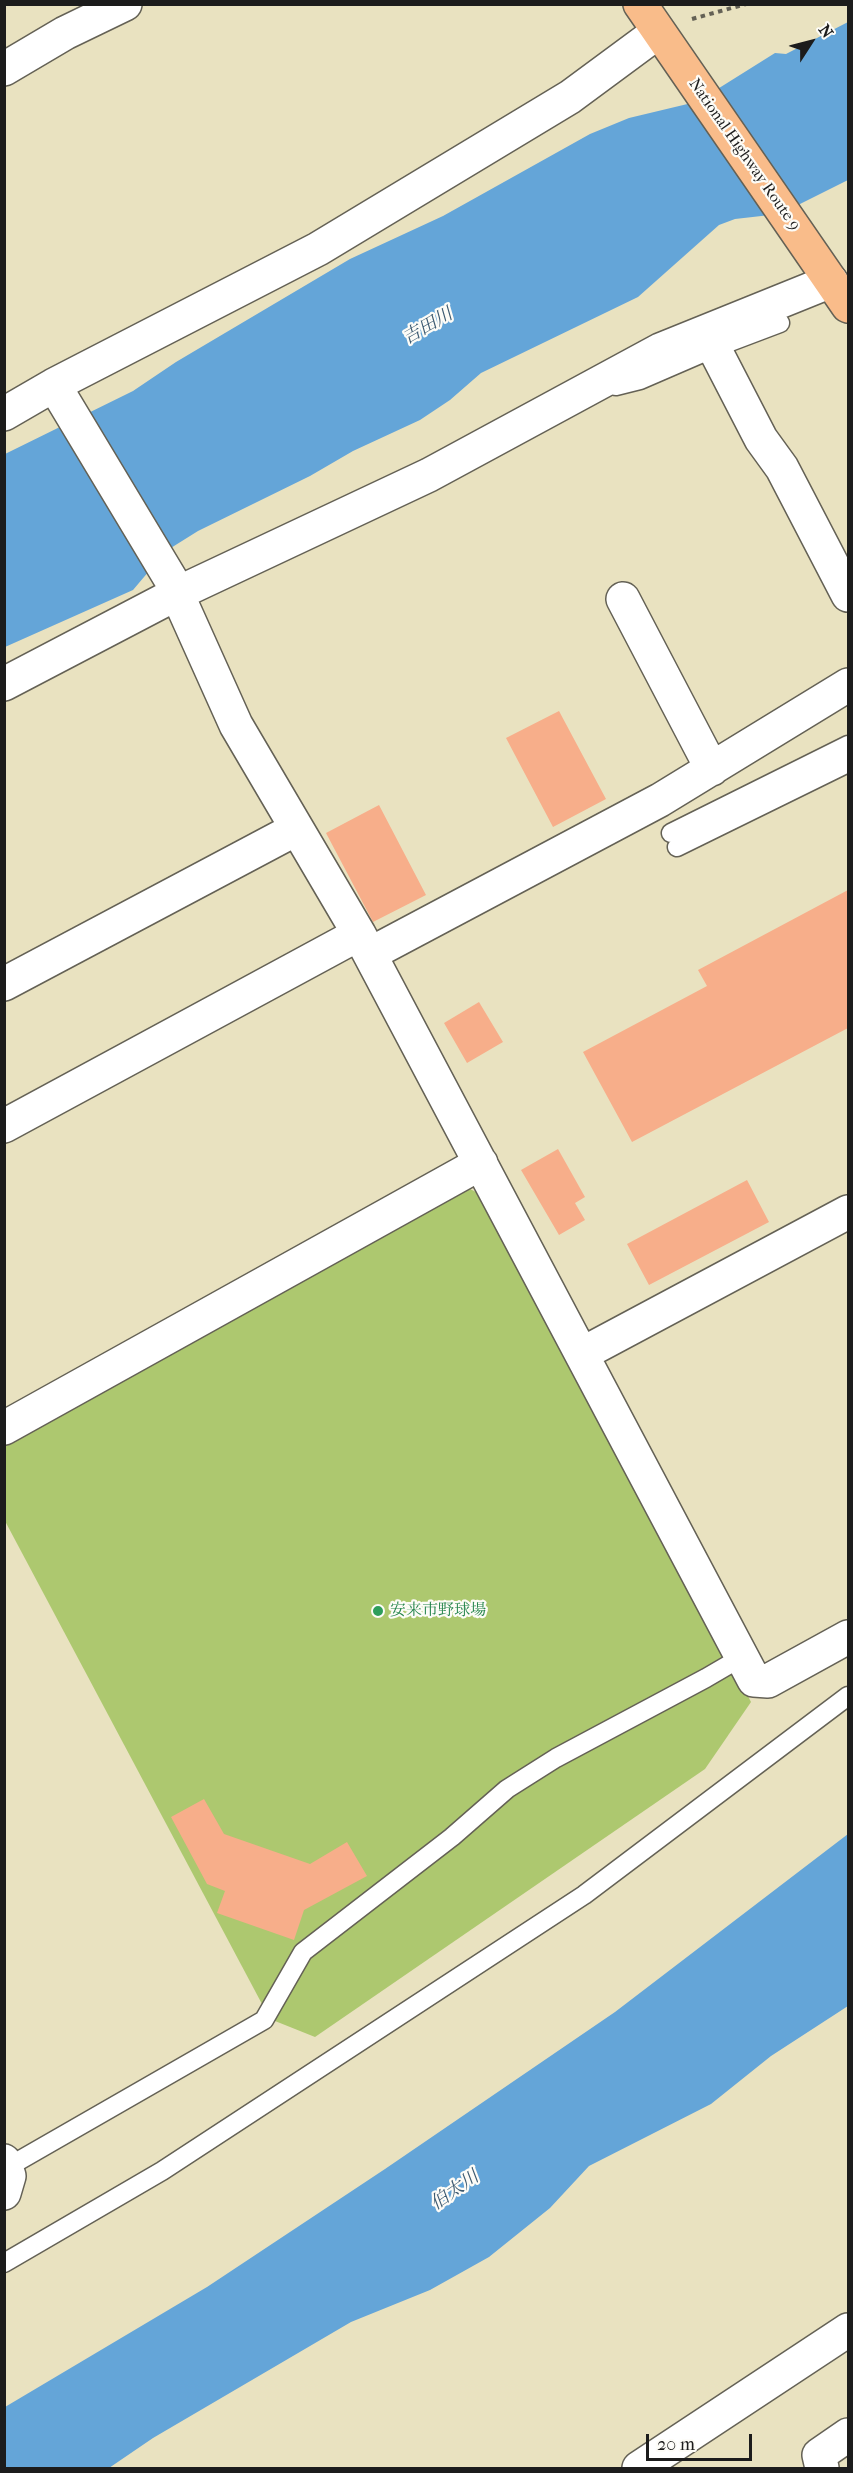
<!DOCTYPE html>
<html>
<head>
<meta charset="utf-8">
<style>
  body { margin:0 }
  #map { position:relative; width:853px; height:2473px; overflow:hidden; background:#e9e2c0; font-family:"IM FELL French Canon",serif }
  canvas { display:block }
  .frame { position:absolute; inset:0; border:6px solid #1c1c1c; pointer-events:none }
  .north { position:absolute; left:781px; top:12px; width:60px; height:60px; -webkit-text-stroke:4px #fdfcf7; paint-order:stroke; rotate:54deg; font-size:16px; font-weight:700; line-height:24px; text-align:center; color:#1c1c1c }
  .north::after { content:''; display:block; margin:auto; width:21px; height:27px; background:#1c1c1c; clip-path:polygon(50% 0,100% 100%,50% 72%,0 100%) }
  .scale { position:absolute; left:646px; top:2434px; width:106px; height:27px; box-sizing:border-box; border:3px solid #1c1c1c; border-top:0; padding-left:8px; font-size:18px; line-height:21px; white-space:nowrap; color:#1c1c1c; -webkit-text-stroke:4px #fdfcf7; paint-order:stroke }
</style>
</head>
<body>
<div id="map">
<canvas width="853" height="2473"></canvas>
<div class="frame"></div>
<div class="north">N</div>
<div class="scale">20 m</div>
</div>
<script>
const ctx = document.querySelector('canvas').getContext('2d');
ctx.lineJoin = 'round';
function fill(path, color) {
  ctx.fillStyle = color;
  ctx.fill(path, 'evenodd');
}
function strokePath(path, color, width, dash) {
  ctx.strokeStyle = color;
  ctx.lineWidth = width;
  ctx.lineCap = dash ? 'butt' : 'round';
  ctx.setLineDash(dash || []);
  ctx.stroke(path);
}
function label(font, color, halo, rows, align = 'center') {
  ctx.font = font + ' "IM FELL French Canon","Noto Serif JP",serif';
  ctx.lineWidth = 4.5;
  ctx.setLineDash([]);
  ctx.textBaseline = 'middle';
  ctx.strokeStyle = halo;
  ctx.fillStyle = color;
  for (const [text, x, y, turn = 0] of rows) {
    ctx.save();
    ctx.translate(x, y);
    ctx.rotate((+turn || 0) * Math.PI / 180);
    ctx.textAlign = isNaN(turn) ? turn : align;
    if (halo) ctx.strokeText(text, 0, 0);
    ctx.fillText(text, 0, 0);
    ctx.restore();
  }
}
fill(new Path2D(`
  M460,1184L488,1198L751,1702L705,1769L315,2037L275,2021L262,2004L5,1521L4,1443Z`), '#adc86f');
fill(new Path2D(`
  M848,22V180L786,211L708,95L775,53L786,54Z
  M700,101L779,214L735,219L719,225L638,297L481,373L450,400L420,420L353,451L310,476L198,531L166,551L133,590L5,647V454L133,391L176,362L350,259L443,216L590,134L629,118Z
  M848,1834V2006L771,2056L711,2104L589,2166L550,2208L489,2257L430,2290L351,2322L153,2438L109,2468H5V2407L207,2287L385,2169L615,2012Z`), '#64a5d8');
fill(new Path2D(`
  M559,711L606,799L553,827L506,738Z
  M379,805L426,895L373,922L326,833Z
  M848,890V1028L632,1142L583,1052L707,986L698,970Z
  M479,1002L503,1042L467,1063L444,1023Z
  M558,1149L585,1197L575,1203L585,1220L559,1235L521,1170Z
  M747,1180L769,1222L649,1285L627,1244Z
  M204,1799L224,1834L310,1864L347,1842L367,1876L304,1910L294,1940L217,1913L225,1891L207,1884L171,1817Z`), '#f7ae8a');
const lane = new Path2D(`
  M616,386L640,380L714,348L780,323
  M671,833L848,745
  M677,847L848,763
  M8,2167L264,2020L303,1952L452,1837L507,1789L556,1758L706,1678L742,1657
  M4,2263L162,2171L584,1895L848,1696`);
const street = new Path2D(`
  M4,69L65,33L125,4
  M714,348L761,439L782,468L848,595
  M54,385L170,578L236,725L359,934L754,1680L768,1681L848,1637
  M4,414L54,385L318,249L570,97L658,32
  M623,599L712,769
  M4,684L176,594L429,475L660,350L831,281
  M370,954L660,800L848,685
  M4,984L296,829
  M4,1126L359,934
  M582,1354L848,1212
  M4,1428L481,1163
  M4,2161L9,2176L4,2193
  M639,2468L848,2330
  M822,2468L819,2455L848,2435`);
const highway = new Path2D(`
  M640,4L848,306`);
strokePath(lane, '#646155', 21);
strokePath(street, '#646155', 36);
strokePath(highway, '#646155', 36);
strokePath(new Path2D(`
  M692,19L746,4`), '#646155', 4, [4.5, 4.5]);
strokePath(lane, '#fff', 18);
strokePath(street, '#fff', 33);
strokePath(highway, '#f9bc8a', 33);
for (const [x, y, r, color] of [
  [378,1611,6,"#2e9e5b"]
]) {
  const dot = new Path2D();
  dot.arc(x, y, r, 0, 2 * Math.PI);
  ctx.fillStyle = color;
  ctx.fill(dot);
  strokePath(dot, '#fdfcf7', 2);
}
label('16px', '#1c1c1c', '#fdfcf7', [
  ["National Highway Route 9",744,155,55]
]);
label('16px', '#27864d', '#fdfcf7', [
  ["安来市野球場",390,1611]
], 'left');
label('italic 18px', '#3c5a71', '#fdfcf7', [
  ["吉田川",428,327,-30],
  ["伯太川",455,2191,-35]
]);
</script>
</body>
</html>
